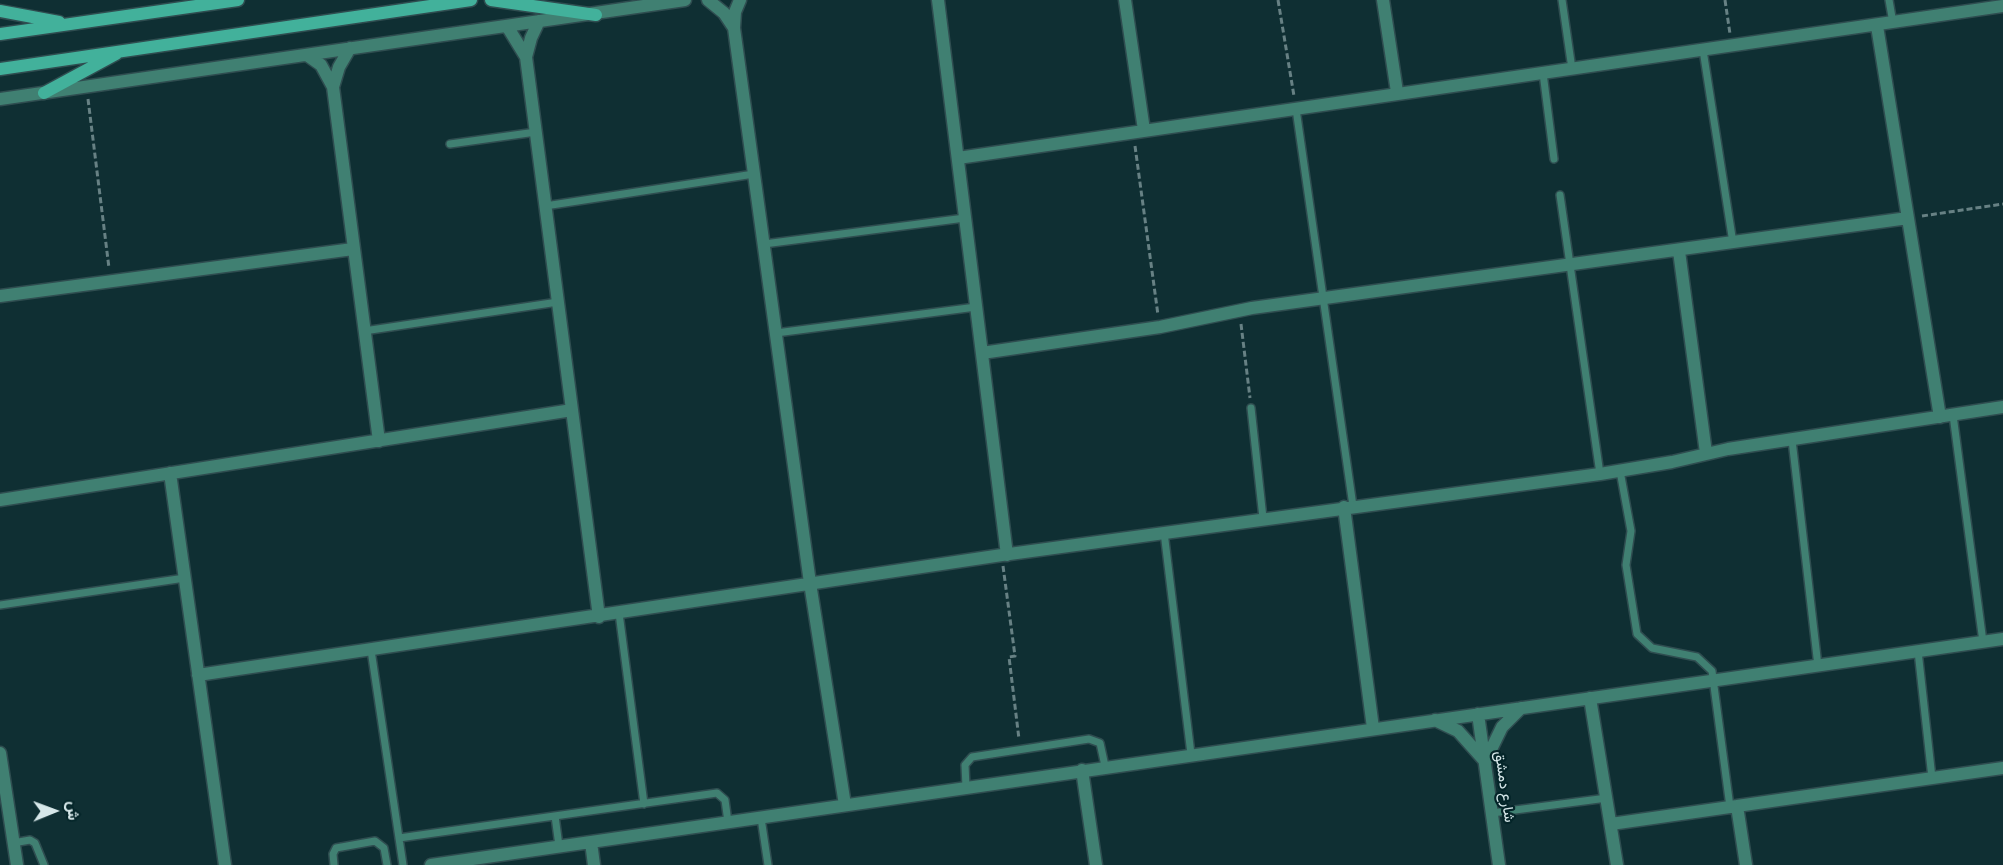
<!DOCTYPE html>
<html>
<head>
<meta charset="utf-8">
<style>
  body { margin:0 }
  #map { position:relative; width:2003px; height:865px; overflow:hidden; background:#0f2f33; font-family:Overpass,Vazirmatn,sans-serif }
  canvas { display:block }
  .north { position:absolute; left:24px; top:781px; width:60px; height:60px; -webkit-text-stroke:4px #042529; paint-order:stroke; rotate:89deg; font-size:16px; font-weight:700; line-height:24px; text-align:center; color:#d7e8ea }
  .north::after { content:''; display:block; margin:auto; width:21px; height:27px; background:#d7e8ea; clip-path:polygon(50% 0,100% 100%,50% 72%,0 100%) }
</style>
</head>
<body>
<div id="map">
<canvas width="2003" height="865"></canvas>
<div class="north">ش</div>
</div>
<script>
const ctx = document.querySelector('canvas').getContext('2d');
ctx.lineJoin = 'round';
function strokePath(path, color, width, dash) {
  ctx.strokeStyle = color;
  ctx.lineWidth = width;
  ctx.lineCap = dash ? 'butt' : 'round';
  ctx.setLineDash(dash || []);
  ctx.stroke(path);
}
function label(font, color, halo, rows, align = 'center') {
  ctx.font = font + ' Overpass,Vazirmatn,sans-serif';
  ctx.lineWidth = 4.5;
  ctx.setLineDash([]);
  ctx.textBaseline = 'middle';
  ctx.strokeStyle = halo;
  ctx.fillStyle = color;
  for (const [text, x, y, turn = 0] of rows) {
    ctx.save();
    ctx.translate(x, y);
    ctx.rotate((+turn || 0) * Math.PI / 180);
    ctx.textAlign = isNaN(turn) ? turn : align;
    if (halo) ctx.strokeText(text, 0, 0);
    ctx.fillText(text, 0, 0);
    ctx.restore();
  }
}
const service = new Path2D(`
  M1562,0L1572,69
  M1889,0L1893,23
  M1703,50L1733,243
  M1543,73L1554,159
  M1296,109L1353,506
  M450,144L536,132
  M1560,195L1600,474
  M545,206L754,174
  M764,244L965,218
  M364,331L558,302
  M776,333L976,307
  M1251,408L1263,518
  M1953,415L1983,642
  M1792,440L1818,666
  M1620,471L1631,531L1626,565L1637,634L1652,648L1697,657L1712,671L1730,807
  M1164,532L1191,754
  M0,605L185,578
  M619,613L644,804
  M371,650L403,865
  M1918,651L1932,778
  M966,787L965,765L972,757L1089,739L1100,743L1105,766
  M1492,813L1607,798
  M555,816L559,846
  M761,818L768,865
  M399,838L717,793L725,800L728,822
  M13,843L30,840L35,843L44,865
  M334,865L333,854L336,848L375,841L384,848L387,865`);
const minor = new Path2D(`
  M708,0L724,13L734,28
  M740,0L735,12L734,28L810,583L845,805
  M938,0L1007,555
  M1125,0L1144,130
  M1383,0L1397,92
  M539,21L531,38L526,57L599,617
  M507,26L526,57
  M1877,26L1940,417
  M307,55L321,65L333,87L379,441
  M333,87L339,67L350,48
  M0,99L685,0
  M958,158L2003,6
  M1679,251L1706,453
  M0,296L353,249
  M982,353L1160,327L1252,308L1908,218
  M170,473L225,865
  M0,500L572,410
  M1344,507L1373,728
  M198,675L1002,555L1600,474L1672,462L1728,449L2003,407
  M1590,698L1617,865
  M1478,714L1499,865
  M1435,720L1458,731L1483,759
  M0,753L17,865
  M1485,762L1502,727L1521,708
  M1082,770L1096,865
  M1737,806L1746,865
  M1611,824L2003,768
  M591,842L594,865
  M431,865L2003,639`);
const secondary = new Path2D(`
  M491,0L596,15
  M0,11L59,22
  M0,34L238,0
  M0,69L471,0
  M44,93L116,54`);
strokePath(service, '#2f4d50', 10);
strokePath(minor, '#2f4d50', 15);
strokePath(secondary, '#2f4d50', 15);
strokePath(new Path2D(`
  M1278,0L1294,96
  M1725,0L1730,34
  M88,99L109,268
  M1135,146L1158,315
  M1922,216L2003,204
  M1241,324L1250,398
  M1003,566L1015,656L1009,657L1019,739`), '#678184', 3, [6, 3]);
strokePath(service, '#408072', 7);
strokePath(minor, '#408072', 12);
strokePath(secondary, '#42b19b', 12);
label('15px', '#d7e8ea', '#042529', [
  ["شارع دمشق",1503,787,82]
]);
</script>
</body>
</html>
